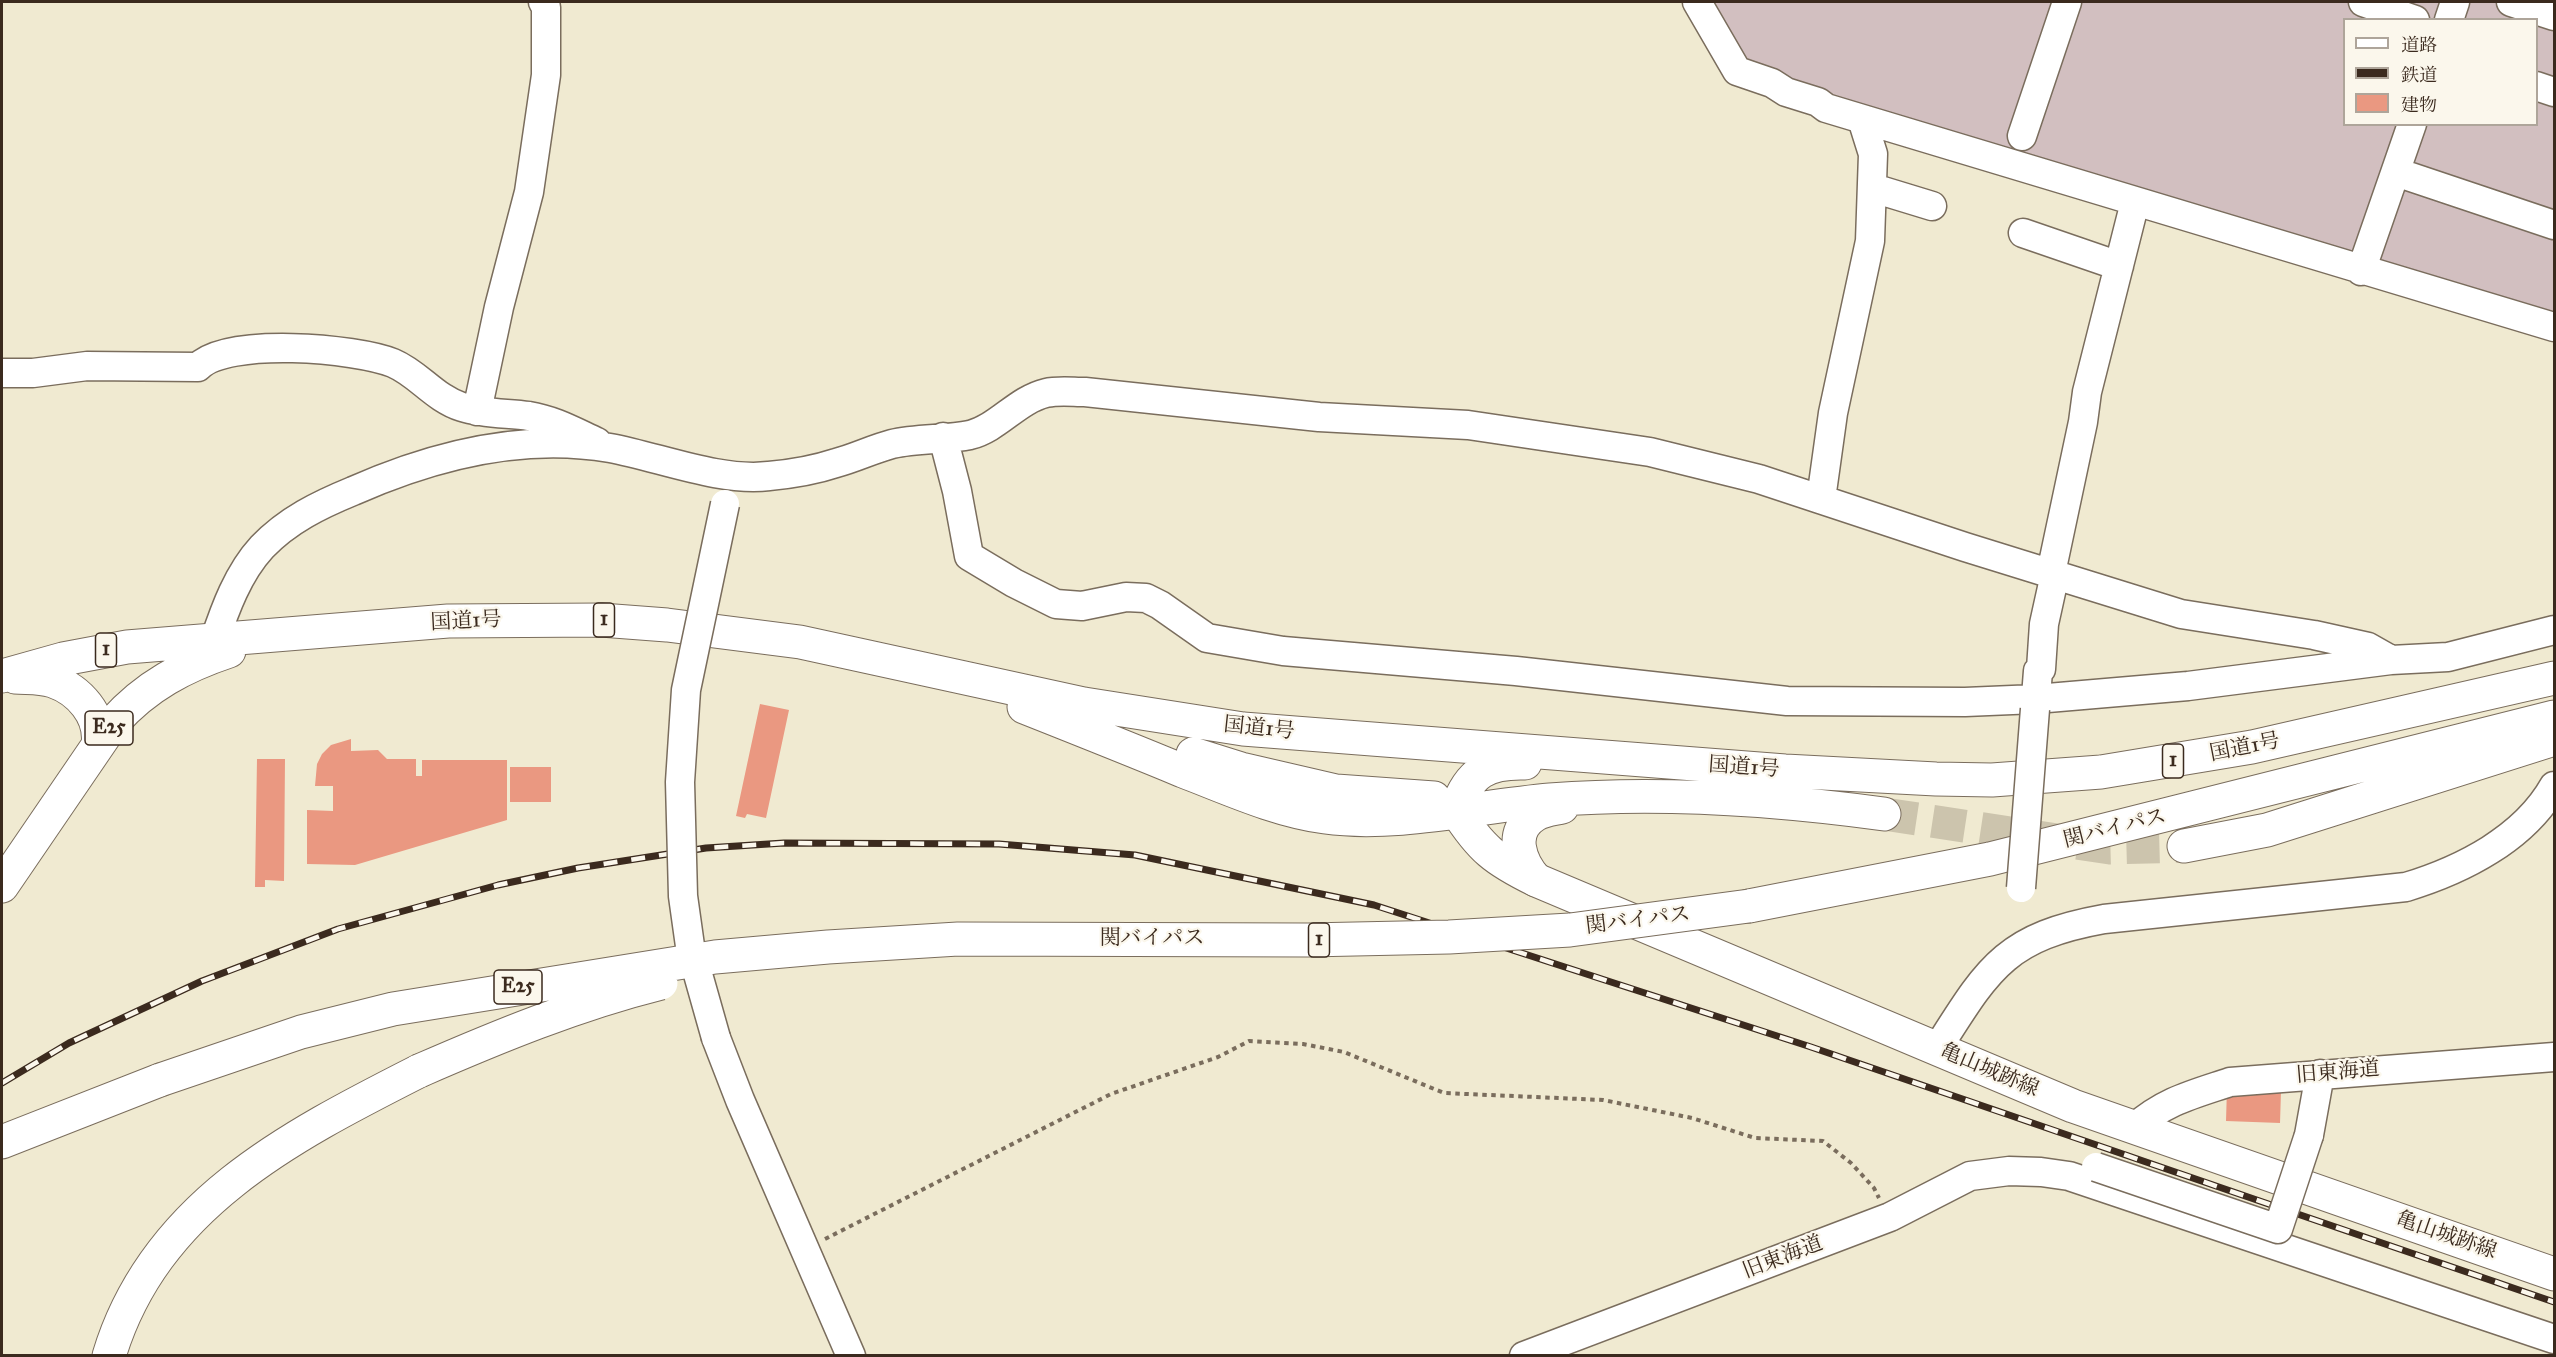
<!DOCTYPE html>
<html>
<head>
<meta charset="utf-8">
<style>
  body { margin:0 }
  #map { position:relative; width:2556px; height:1357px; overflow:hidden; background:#f0ead1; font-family:"IM FELL Great Primer","Noto Serif JP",serif }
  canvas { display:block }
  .frame { position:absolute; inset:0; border:3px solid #3b2a1e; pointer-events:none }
  .legend { position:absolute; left:2343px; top:18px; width:195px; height:108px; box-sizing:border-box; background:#fbf7ec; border:2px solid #aea59a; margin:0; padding:8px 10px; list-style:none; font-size:18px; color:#3b2a1e }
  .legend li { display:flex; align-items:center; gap:12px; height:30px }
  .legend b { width:30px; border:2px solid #aea59a }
</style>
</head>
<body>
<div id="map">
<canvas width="2556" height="1357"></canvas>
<div class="frame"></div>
<ul class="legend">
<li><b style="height:8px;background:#fff"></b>道路</li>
<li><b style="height:8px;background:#3b2a1e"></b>鉄道</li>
<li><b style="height:16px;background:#ea9881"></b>建物</li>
</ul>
</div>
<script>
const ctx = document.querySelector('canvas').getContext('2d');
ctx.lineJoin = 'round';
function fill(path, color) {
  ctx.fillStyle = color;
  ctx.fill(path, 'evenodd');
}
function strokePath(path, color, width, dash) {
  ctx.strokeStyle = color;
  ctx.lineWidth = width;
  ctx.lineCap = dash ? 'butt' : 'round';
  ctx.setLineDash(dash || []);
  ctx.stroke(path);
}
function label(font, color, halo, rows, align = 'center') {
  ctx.font = font + ' "IM FELL Great Primer","Noto Serif JP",serif';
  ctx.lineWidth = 4.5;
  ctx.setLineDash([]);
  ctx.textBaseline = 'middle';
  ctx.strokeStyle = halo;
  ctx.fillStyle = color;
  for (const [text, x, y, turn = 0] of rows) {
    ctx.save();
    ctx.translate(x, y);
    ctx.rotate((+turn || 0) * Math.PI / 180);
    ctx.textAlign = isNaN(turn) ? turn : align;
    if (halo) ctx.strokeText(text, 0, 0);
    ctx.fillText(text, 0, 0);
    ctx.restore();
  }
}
fill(new Path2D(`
  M1702,2H2554V316L1742,67ZM2344,20H2536V124H2344Z`), '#d2bfc0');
fill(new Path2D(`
  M760,704L789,710L766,818L747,814L745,818L736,816Z
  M351,739V751L378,750L387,759H416V776H422V760H507V820L355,865L307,864V810L333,811V786H315L317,764L322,754L331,745Z
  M257,759H285L284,881L265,880V887H255Z
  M510,767H551V802H510Z
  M2227,1088L2281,1091L2280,1123L2226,1121Z`), '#ea9881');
strokePath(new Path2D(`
  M1884,814L2110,848L2184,846`), '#ccc4ad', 33, [33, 16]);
const minor = new Path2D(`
  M1697,2L1737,71L1772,83L1786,92L1818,102L1826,108L2554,327
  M2363,2L2415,20
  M2511,2L2554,16
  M2449,20L2455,2
  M2536,86L2554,92
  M2022,136L2067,2
  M2396,172L2554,225
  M1873,188L1932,206
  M2023,233L2119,266
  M2361,271L2412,124
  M2,373H33L87,366L198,367C227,337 356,348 393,363C419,374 434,398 462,407C484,414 506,413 529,416C554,420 575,432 597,442
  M477,411L499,307L529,192L546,75V7L543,2
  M943,437L957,491L969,556L1014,583L1056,604L1082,606L1126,597L1146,598L1160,605L1207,638L1283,651L1516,671L1787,701L1965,702L2036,699L2188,686L2391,660L2448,657L2554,630
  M1821,499L1833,413L1870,241L1873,154L1862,119
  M2051,573L2083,422L2087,392L2135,202
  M214,642C225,609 238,573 262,547C288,520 319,505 353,491C432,456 523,433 610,448C659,457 720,482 769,476C791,474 815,470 836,463C855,458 873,449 892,444C917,438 946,440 970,435C998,428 1017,400 1046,393C1058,390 1073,392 1085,392L1319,417L1468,425L1650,452L1759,479L1965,547L2181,614L2314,635L2368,647L2391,660
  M2035,709L2038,671L2041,669L2044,624L2055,574
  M716,1038L740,1100L851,1356
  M1937,1049C1988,969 2004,937 2104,919L2406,887C2462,870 2524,839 2554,786
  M2134,1128C2165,1101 2191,1095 2230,1082L2554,1057
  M2309,1135L2320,1074
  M1524,1356L1890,1217L1970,1176L2009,1171L2041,1172L2069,1176L2554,1339`);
const major = new Path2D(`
  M1456,810C1481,849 1495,860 1536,880L2073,1106L2554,1274`);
const highway = new Path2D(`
  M2,676L63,659L127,647L448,621L601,620L667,625L800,642L1084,704L1243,729L1785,771L1936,779L1992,780L2101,772L2252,747L2554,678
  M15,677C28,678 41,677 53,681C79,690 102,715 98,745
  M1024,707C1077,728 1130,749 1183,771C1230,789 1275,810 1325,817C1396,827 1479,806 1550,800C1662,791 1773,799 1884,814
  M1193,754L1241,769L1336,791L1434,798
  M1456,810C1469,772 1487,762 1525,763
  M2184,846L2267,830L2554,739
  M1536,880C1520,862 1508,831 1535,815C1543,810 1554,809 1562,807
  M2,886L114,722C146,686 184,666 229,651
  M1749,906L1990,859L2554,717
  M2,1142L160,1080
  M109,1356C154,1206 289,1137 419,1071`);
strokePath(minor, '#7a6d5d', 31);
strokePath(major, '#7a6d5d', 35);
strokePath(highway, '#7a6d5d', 35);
strokePath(new Path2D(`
  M825,1239L1111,1094L1218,1057L1249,1041L1303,1044L1344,1052L1444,1093L1603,1100L1692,1118L1755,1138L1823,1141L1851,1163L1874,1188L1879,1198`), '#7a6d5d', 4, [4.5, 4.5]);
strokePath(minor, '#fff', 28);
strokePath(major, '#fff', 33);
strokePath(highway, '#fff', 33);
const rail = new Path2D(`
  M2,1083L69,1043L202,981L338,929L498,885L578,868L706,848L784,843L999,844L1135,855L1374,905L1811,1047L2554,1302`);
strokePath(rail, '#3b2a1e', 7);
strokePath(rail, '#fbf7ec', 4.5, [14]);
const minorBridge = new Path2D(`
  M2021,888L2035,709
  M716,1038L690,946L683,896L680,782L686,690L725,504
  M2096,1167L2278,1229L2309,1135`);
const highwayBridge = new Path2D(`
  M419,1071C497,1037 577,1004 661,983
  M160,1080L301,1032L393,1009L715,957L828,947L958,939L1308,940L1449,937L1570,930L1749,906`);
strokePath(minorBridge, '#7a6d5d', 31, []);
strokePath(highwayBridge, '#7a6d5d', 35, []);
strokePath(minorBridge, '#fff', 28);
strokePath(highwayBridge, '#fff', 33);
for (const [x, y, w] of [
  [604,620,21],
  [106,650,21],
  [109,728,48],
  [2173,761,21],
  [1319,940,21],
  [518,987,48]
]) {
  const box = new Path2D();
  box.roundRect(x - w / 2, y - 17, w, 34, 4.5);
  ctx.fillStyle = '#fbf7ec';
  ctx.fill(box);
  strokePath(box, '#3b2a1e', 1.5);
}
label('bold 20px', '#3b2a1e', null, [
  ["1",604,620],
  ["1",106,650],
  ["E25",109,728],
  ["1",2173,761],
  ["1",1319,940],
  ["E25",518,987]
]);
label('21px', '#3b2a1e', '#fbf7ec', [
  ["国道1号",466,622,-3],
  ["国道1号",1259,729,6],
  ["国道1号",2245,748,-11],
  ["国道1号",1744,768,4],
  ["関バイパス",2115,829,-14],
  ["関バイパス",1638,921,-7],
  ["関バイパス",1152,939],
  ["亀山城跡線",1989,1071,23],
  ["旧東海道",2338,1073,-5],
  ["亀山城跡線",2446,1236,19],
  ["旧東海道",1783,1258,-21]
]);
</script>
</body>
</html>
